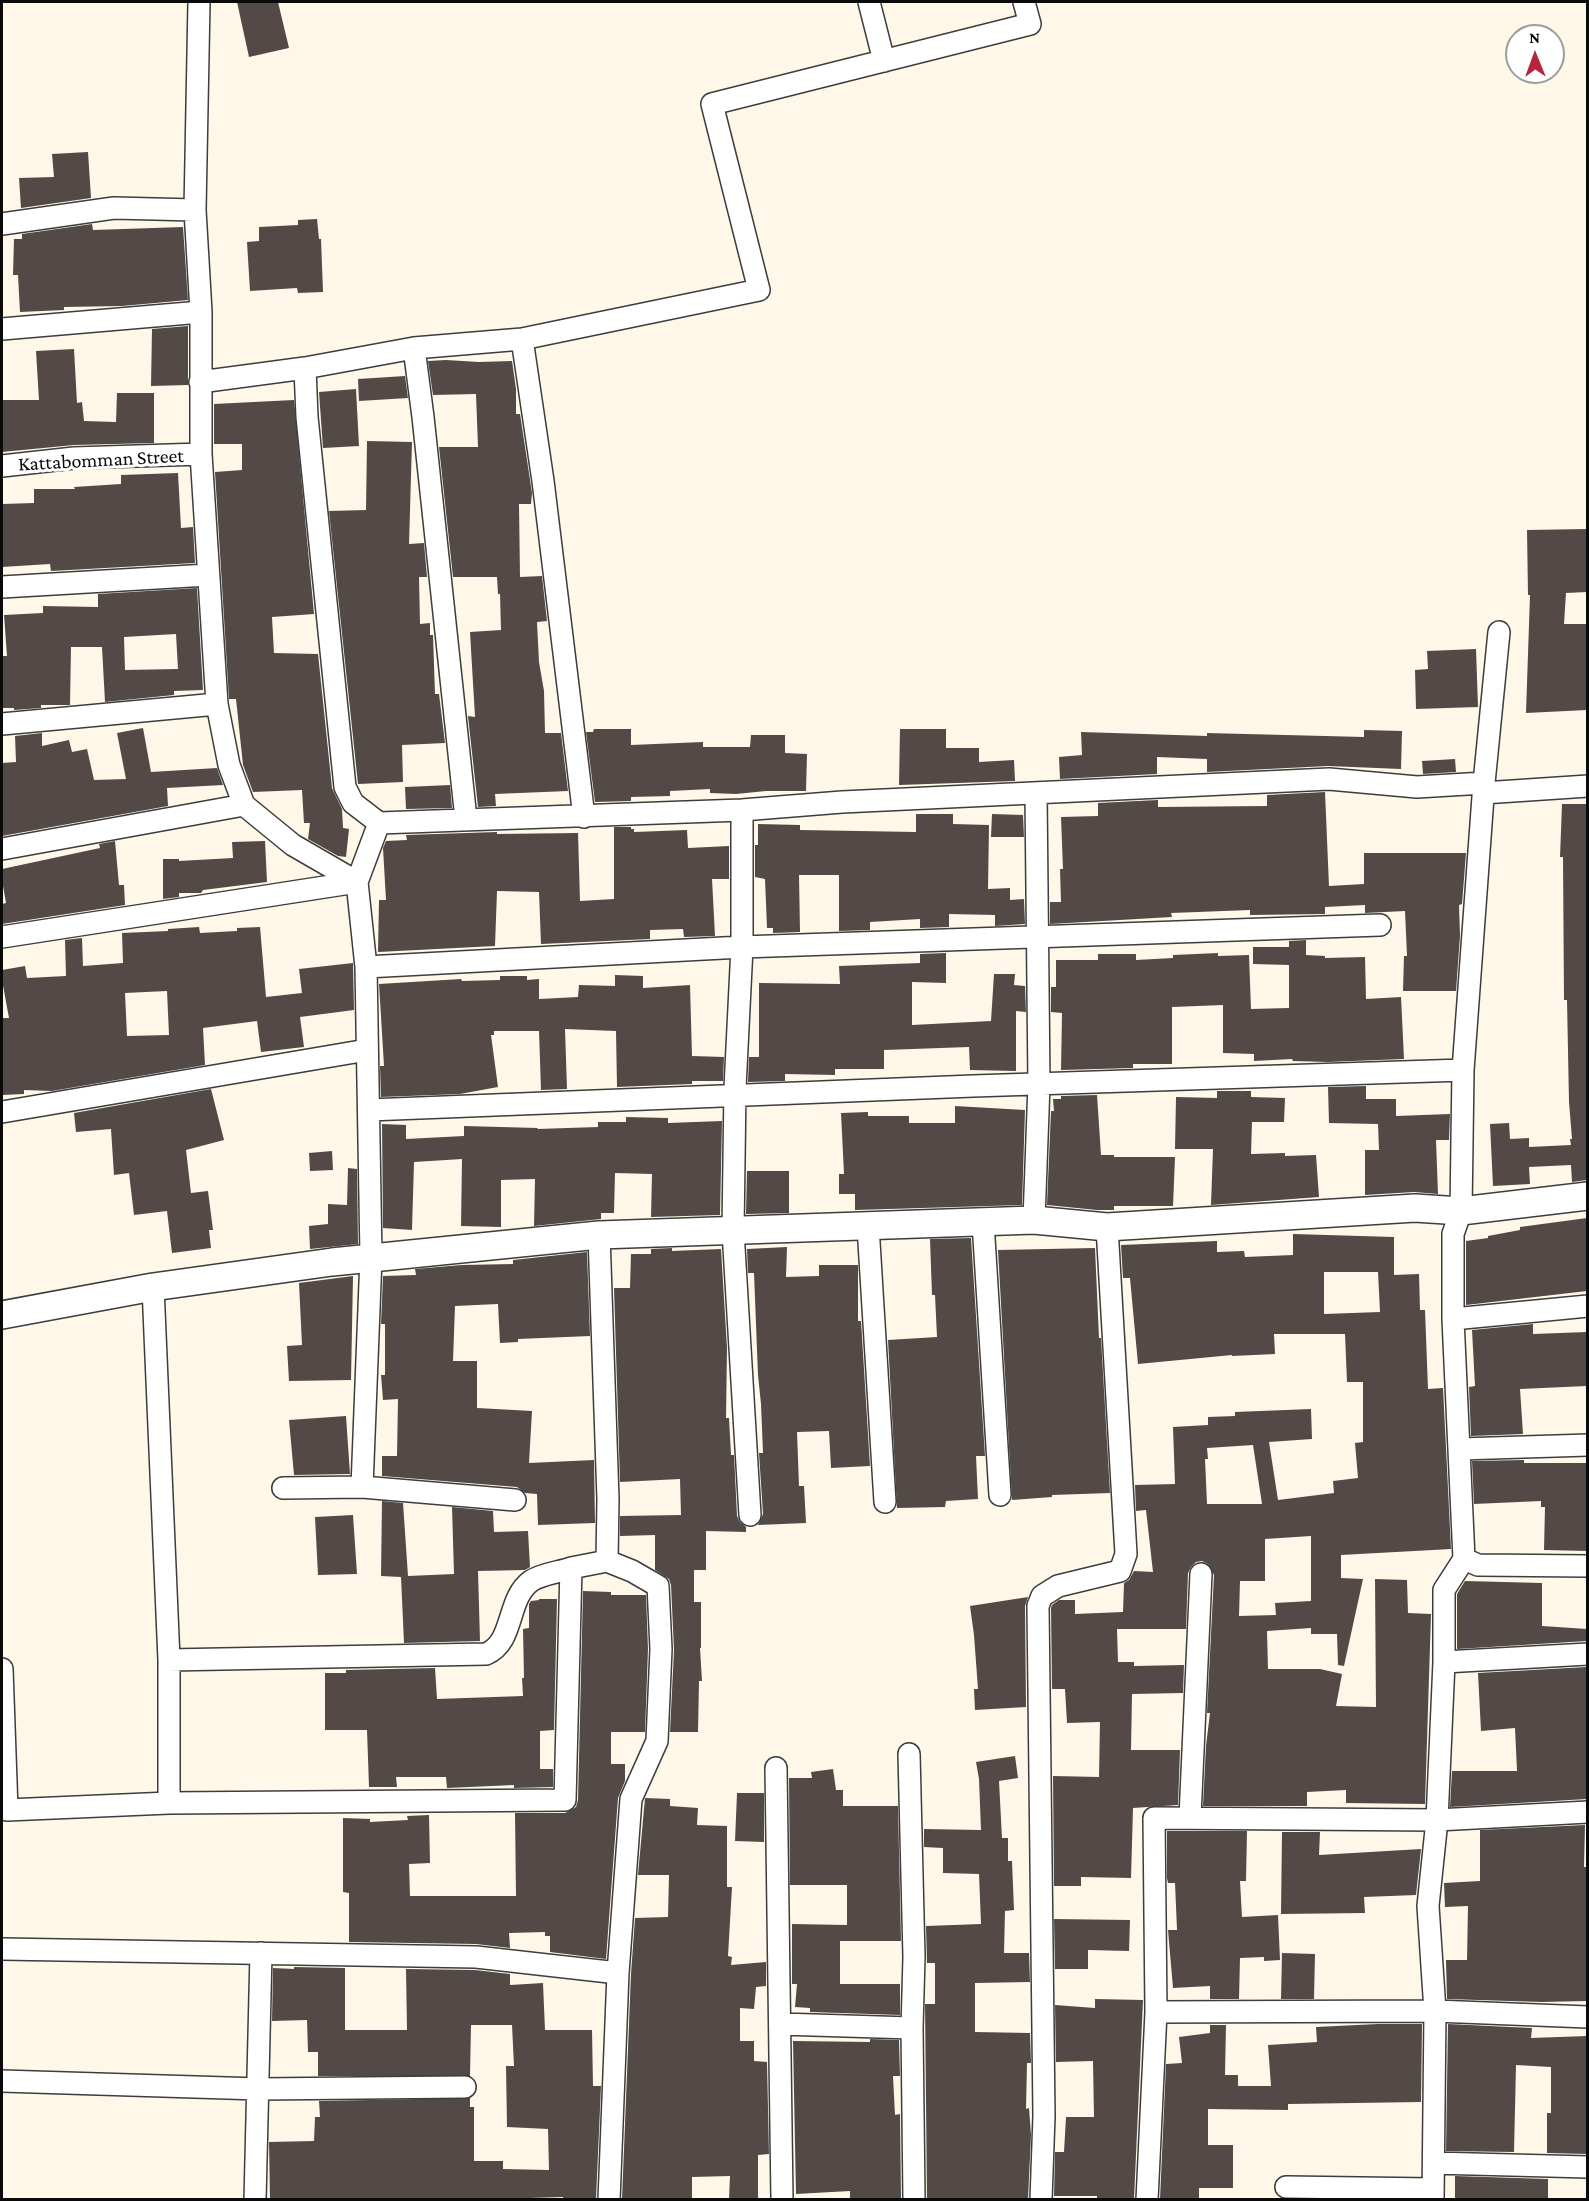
<!DOCTYPE html>
<html>
<head>
<meta charset="utf-8">
<style>
  body { margin:0 }
  #map { position:relative; width:1589px; height:2201px; overflow:hidden; background:#fff7e7; font-family:"Crimson Pro",serif }
  canvas { display:block }
  .frame { position:absolute; inset:0; border:3px solid #0a0a0a; pointer-events:none }
  .north { position:absolute; left:1505px; top:24px; width:60px; height:60px; box-sizing:border-box; background:#fff; border:2px solid #9d9d9d; border-radius:50%; rotate:359deg; font-size:16px; font-weight:700; line-height:24px; text-align:center; color:#0a0a0a }
  .north::after { content:''; display:block; margin:auto; width:21px; height:27px; background:#b8243e; clip-path:polygon(50% 0,100% 100%,50% 72%,0 100%) }
</style>
</head>
<body>
<div id="map">
<canvas width="1589" height="2201"></canvas>
<div class="frame"></div>
<div class="north">N</div>
</div>
<script>
const ctx = document.querySelector('canvas').getContext('2d');
ctx.lineJoin = 'round';
function fill(path, color) {
  ctx.fillStyle = color;
  ctx.fill(path, 'evenodd');
}
function strokePath(path, color, width, dash) {
  ctx.strokeStyle = color;
  ctx.lineWidth = width;
  ctx.lineCap = dash ? 'butt' : 'round';
  ctx.setLineDash(dash || []);
  ctx.stroke(path);
}
function label(font, color, halo, rows, align = 'center') {
  ctx.font = font + ' "Crimson Pro",serif';
  ctx.lineWidth = 6;
  ctx.setLineDash([]);
  ctx.textBaseline = 'middle';
  ctx.strokeStyle = halo;
  ctx.fillStyle = color;
  for (const [text, x, y, turn = 0] of rows) {
    ctx.save();
    ctx.translate(x, y);
    ctx.rotate((+turn || 0) * Math.PI / 180);
    ctx.textAlign = isNaN(turn) ? turn : align;
    if (halo) ctx.strokeText(text, 0, 0);
    ctx.fillText(text, 0, 0);
    ctx.restore();
  }
}
fill(new Path2D(`
  M237,2H278L289,48L249,57Z
  M88,152L91,198L21,208L19,178L54,177L52,154Z
  M317,219L319,239H321L323,292L298,293L297,288L250,291L247,242L259,241V227L298,225V220Z
  M92,224L93,230L183,227L188,300L122,306L64,307V310L20,312L18,275H13L14,239H22V234Z
  M188,326V385L151,386L152,329Z
  M74,349L77,403L82,402L84,421L116,422L117,393H154V443L74,445L2,452V400H39L36,351Z
  M446,360L479,362L512,361L516,389V414H520L532,493L531,504H519L520,577L542,576L547,621L537,622L539,662L544,691L545,733H561L568,791L495,794L496,806L478,807L468,716L475,717L470,632L501,630L500,594H498L497,577H453L439,447H478L476,394L433,395L428,361Z
  M405,376L408,398L359,401L358,379Z
  M356,389L359,446L323,448L319,392Z
  M294,400L314,614L272,617L274,653L318,654L332,788L342,809L343,828L349,829L346,857L338,856L308,839L310,823H304L302,790L253,792L243,765L236,699H229L215,472L242,470V444H214V404Z
  M367,441L412,442L409,544L424,543L427,577H419L420,624L430,623V635H433L435,694H439L445,743L402,745L403,782L358,784L329,511L366,510Z
  M178,473L181,528L193,527L195,563L51,571L50,564L2,567V504L34,503V489H75L74,487L121,484V475Z
  M1587,529V592L1566,593L1564,624H1587V710L1526,713L1530,595H1528L1527,530Z
  M197,588L203,690L174,691V695L105,702L102,647H71L70,705H41V708L14,710V708H2V656H7L4,615L43,613V606L98,607V594ZM176,634L178,669L125,670L124,637Z
  M1476,649L1478,707L1416,709L1415,670L1428,669L1427,651Z
  M143,728L151,772L217,768L223,785L167,788L168,806L2,836V763L16,762L15,736L42,733V746L69,740L72,752L87,749L94,780L126,779L117,733Z
  M594,729H631V745L703,742V747H750L751,735H785V753L807,754L806,791H766L736,794L710,793V789L670,791V796L631,797V801L595,802L586,732H593Z
  M900,729H946V748H979V762L1014,760L1015,781L899,785Z
  M1364,730L1402,731L1401,769L1328,766L1207,772V759L1157,757V774L1060,779L1059,757L1082,755L1081,732L1207,736V733L1364,737Z
  M1455,759L1456,772L1423,774L1422,761Z
  M450,785L452,808L406,809L405,787Z
  M1325,792L1329,886L1364,884V853H1466L1462,904L1459,905L1460,936L1456,991H1403L1404,956H1407L1405,911L1365,913V905L1325,907V914L1250,915V910L1171,913L1172,917L1050,924V902H1061L1060,869H1063L1061,817L1098,816V803L1158,800V807L1267,806V795Z
  M1562,804H1587V1180L1572,1182L1571,1165L1529,1167L1530,1184L1493,1186L1490,1124L1509,1123L1510,1139L1529,1138V1147L1571,1145L1570,1139H1572L1569,1102L1567,1000H1564L1563,857H1560Z
  M916,814H953V824L989,825L988,889L1010,888V900L1024,899L1025,924L995,926V915L949,914V927L920,928V919L870,922V930L839,931V875H799L800,932L773,933V928H767L765,879L755,877V845H758V824L800,825V830L916,832Z
  M992,814L1023,815L1024,837H991Z
  M614,827H631V829H634V832L687,830L688,848L729,846V879H712L715,936L684,937L683,929L650,930V939L541,944L539,892L497,891L495,946L378,952L379,900H386L383,848L386,841L407,840L406,835L497,832V834L578,833L580,901L614,899Z
  M115,841L119,885H124L125,905L2,924V904L6,903L2,880V869L100,848L99,844Z
  M265,841L267,882L203,890L201,893H179V897L163,899V859H179V861L233,858L232,842Z
  M199,927L200,933L237,931V928L260,927L266,997L302,993L299,969L353,963L354,1010L300,1017L304,1047L261,1052L257,1021L203,1028L205,1065L52,1091L24,1090V1094L2,1095V1018H9L2,980V970L25,966L27,978L66,976L65,940L82,938L83,966L123,963L122,933L168,931V929ZM167,991L169,1035L127,1036L125,993Z
  M1306,940V955L1325,956V958L1365,957L1366,999L1401,997L1404,1059L1328,1062L1293,1061L1292,1059L1254,1061V1054L1223,1053V1005L1172,1007V1064H1133V1068L1061,1070L1062,1013L1051,1012V987H1056V960H1098V954H1136V960L1173,958V955L1218,953V956L1249,955L1251,1009L1289,1008V965L1253,964V947H1289V941Z
  M946,953V983L912,982V1025L991,1021L994,974H1015L1014,985L1025,986L1026,1012L1016,1011V1071L970,1070L969,1047L884,1050V1069H835V1075L785,1074V1081L748,1082L749,1057H759V983L840,984L839,966L920,963V954Z
  M615,975L643,976V988L690,985L692,1056L724,1057L723,1081H692V1084L617,1087L616,1031L565,1029L567,1089L541,1090L539,1031H494V1035H491L498,1087L460,1094L381,1097L380,1066H384L379,984L461,979L462,981L500,980V976H527V980L539,979V999L578,997L579,985L615,986Z
  M1366,1086V1099H1396V1116L1450,1114L1449,1140H1436L1438,1194L1414,1192L1365,1195V1150H1379L1378,1124L1329,1123L1328,1087Z
  M211,1089L224,1140L186,1150L191,1193L208,1191L213,1230H209L211,1248L172,1253L167,1211L134,1215L129,1173L114,1175L111,1129L76,1132L74,1113Z
  M1217,1091H1251V1097L1285,1098L1284,1122H1252L1251,1154L1285,1153V1156L1316,1155L1319,1197L1211,1205L1213,1149H1175L1176,1097L1217,1098Z
  M1097,1095L1101,1155H1114V1157H1175L1173,1206H1114V1210H1097L1047,1205L1051,1111H1054L1053,1099H1061V1096Z
  M955,1106L1025,1110L1022,1205L855,1210V1194H839V1174H844L841,1113L868,1112V1116H909V1123H955Z
  M626,1117L668,1118V1123L722,1121L720,1215L651,1217L652,1174L615,1173L614,1213H601V1219L534,1226L535,1179L501,1180V1227L461,1226L462,1159L414,1162L412,1230L383,1228L382,1124L406,1125V1139L464,1136V1126L538,1128L537,1129L598,1127V1122H626Z
  M332,1151L333,1170L310,1171L309,1153Z
  M348,1168L357,1169L358,1244L310,1249L309,1226L328,1224V1204L347,1205Z
  M747,1171H789V1213L746,1214Z
  M1587,1218V1291L1466,1305V1241L1488,1238V1236L1520,1230V1227Z
  M1293,1234L1394,1237V1275L1419,1274L1420,1310H1425L1428,1389L1443,1388L1451,1549L1341,1555V1578L1363,1579L1344,1666L1338,1665L1337,1634H1311V1628L1267,1631L1268,1669H1320L1342,1674L1336,1706L1376,1707L1375,1579L1407,1580L1408,1613L1431,1614L1425,1804L1346,1803V1790L1307,1792V1806H1203L1206,1746L1210,1713H1207L1214,1575L1208,1564L1202,1561L1196,1562L1191,1567L1188,1573L1186,1629H1117L1118,1662H1134V1666L1184,1665L1183,1693L1132,1694L1131,1750H1180L1178,1805L1133,1808L1131,1878L1081,1877V1886H1054L1053,1776L1099,1777L1100,1722L1067,1723L1065,1689H1052L1051,1608L1052,1605L1059,1600H1075V1614L1123,1612L1124,1583L1129,1580L1134,1571L1153,1572L1146,1510L1136,1511L1135,1485L1175,1484L1173,1427L1208,1425V1417L1235,1416V1412L1311,1409L1312,1439L1269,1442L1278,1500L1334,1493L1333,1481L1358,1478L1355,1443L1363,1442V1382H1347L1345,1334H1274L1275,1354L1232,1356V1355L1138,1364L1130,1278H1123L1121,1245L1217,1241V1252L1244,1251L1245,1257L1293,1255ZM1324,1272H1378L1380,1312L1324,1314ZM1253,1445L1262,1504H1207L1205,1459H1208L1207,1448ZM1311,1536V1601L1275,1603L1276,1615L1239,1616L1240,1581H1265V1539Z
  M971,1238L985,1456H976L978,1499L946,1501L945,1507L897,1508L888,1340L937,1337L935,1295H932L930,1239Z
  M787,1247L786,1277L819,1276V1265H858V1321H861L870,1466L831,1468L829,1431L797,1432L799,1486H804L806,1523L758,1525L763,1514L759,1453H763L761,1404L758,1375L754,1273H748L747,1249Z
  M672,1248V1251L721,1249L727,1348L726,1418H729L731,1455H734L737,1516L740,1522L746,1527V1532L706,1531V1570H694V1602H701V1648H700L702,1681H699L698,1732H670L674,1650L671,1585L669,1579L655,1570V1535L620,1536V1516L681,1515L680,1479L620,1482L614,1288H630L631,1254H651V1249Z
  M1095,1248L1099,1338H1101L1110,1493L1052,1495V1497L1012,1500L998,1250Z
  M587,1252L590,1336L518,1339V1342L500,1343L498,1304L455,1306L453,1361H477V1408L532,1411L529,1463L594,1460L595,1523L538,1525L537,1494L525,1493L517,1487L382,1476V1456H397L398,1399L383,1400L381,1375H385V1324H381L383,1276L416,1275L415,1269L462,1265L513,1264V1260Z
  M353,1276L351,1380L289,1381L287,1346L302,1345L299,1283Z
  M1533,1324V1334L1587,1332V1386L1520,1389L1523,1434L1471,1436L1469,1387L1475,1386L1472,1330Z
  M346,1416L350,1474L294,1475L289,1420Z
  M1524,1460V1463H1587V1551L1544,1550L1545,1507H1541V1501L1474,1504L1472,1461Z
  M382,1501L403,1503L408,1576L454,1574L452,1507L493,1511L494,1532L528,1531L530,1567L525,1570L478,1571L480,1641L404,1643L401,1577L381,1576Z
  M353,1515L357,1574L318,1575L315,1517Z
  M1465,1581L1542,1583V1626L1587,1629V1641L1457,1649V1594Z
  M583,1591L611,1592V1595H646L648,1649L645,1732H611V1764H625V1781L618,1798L606,1959L550,1952V1936H545V1932L509,1933L510,1948L476,1944L349,1942V1893L343,1892V1818L370,1819V1822L408,1820L407,1816L429,1815L430,1863L409,1864L410,1896H516L515,1813H565L576,1807L578,1800Z
  M1028,1597L1025,1606L1026,1707L975,1710L974,1689H978L974,1635L970,1606Z
  M539,1599H557L554,1730L540,1731V1769H553V1787L514,1788V1785L447,1788L446,1777H396L397,1787H369L367,1730H325V1673H346V1670L435,1668L437,1699L523,1696L522,1678H524L523,1629L529,1628V1604L531,1601L539,1600Z
  M1587,1667V1799L1450,1807L1452,1771H1517L1515,1728L1481,1731L1478,1673Z
  M1015,1756L1018,1778L999,1781L1002,1838H1008V1861H1012L1014,1910L1005,1911L1004,1953H1029L1030,1982L975,1983V2032L1030,2033L1031,2063H1027L1026,2109L1029,2108L1031,2135L1028,2199H927L925,2004H935V1963H927L926,1926L981,1924L979,1874L943,1873V1848L924,1847V1829L981,1830L979,1779L976,1762Z
  M833,1769L836,1790H843V1806H898L901,1941H840V1984H900V2015L810,2012V2008L795,2007L797,1984H792V1924L847,1925V1885H790L789,1778H812L811,1772Z
  M737,1793H764V1842L735,1841Z
  M645,1798L670,1799V1806L698,1808L697,1825L727,1826V1887H732L728,1956L732,1957L731,1965L766,1962V1986L756,1987L754,2009L740,2008V2041H754V2061L767,2062L769,2154L758,2155V2199H729L730,2176L692,2177V2199H622L631,1974L635,1918L668,1917L669,1875H638Z
  M1585,1825L1584,1867H1587V2001L1541,2002L1447,1999L1446,1960H1467L1468,1906L1445,1907L1444,1883L1480,1881V1830Z
  M1167,1831H1247L1246,1881H1240L1242,1917L1278,1915L1280,1960L1264,1961V1957L1240,1958L1239,1999H1210V1986L1173,1988L1168,1930H1177L1175,1883H1168L1167,1878Z
  M1282,1832H1320L1319,1855L1421,1849L1416,1895L1364,1897L1365,1913L1281,1914Z
  M1054,1919L1130,1920L1129,1951L1088,1950V1969H1055Z
  M1282,1953L1315,1954L1314,1999H1281Z
  M294,1967L345,1968V2030H407L406,1969L475,1970L510,1974V1985L543,1983L545,2030H592L593,2086H601L596,2199H563V2197L530,2198V2199H270L269,2142L314,2141L315,2117H320L319,2101L470,2098V2107H474V2161H503V2169L549,2170L548,2129L507,2127L506,2066H514L512,2025H471L470,2076H318V2052H308L307,2020L272,2021L273,1968L294,1969Z
  M1095,1999L1143,2000L1134,2199H1097V2196H1054L1055,2152H1064L1066,2117H1094L1093,2061L1056,2062L1055,2005L1095,2008Z
  M1378,2024H1422L1421,2102L1288,2104V2110L1208,2109V2145H1233V2188H1199V2199H1160L1166,2064L1182,2063L1179,2037L1210,2033V2025H1226L1225,2075H1238V2086H1271L1268,2045L1317,2042L1316,2027Z
  M1448,2024L1532,2028L1531,2038L1587,2036V2154L1547,2153V2113H1551V2067L1516,2065L1514,2152L1446,2151Z
  M870,2039L899,2040L900,2076H893L895,2115L900,2114L901,2199H850V2191L796,2194L793,2041L870,2042Z
  M1455,2176L1548,2179V2199H1455Z`), '#534a47');
const minor = new Path2D(`
  M869,2L884,61
  M195,210L199,2
  M2,224L114,208L195,210L201,312V454L217,704L229,765L244,805L293,845L357,882L366,967L371,1257L362,1487L515,1500
  M2,329L201,312
  M414,348L423,417L466,819
  M200,382L305,368L414,348L522,339
  M2,466L74,458L201,454
  M2,587L208,575
  M1499,632L1484,783L1463,1070L1461,1211L1453,1234V1319L1464,1559L1478,1565L1588,1566
  M2,724L217,704
  M1483,793L1588,786
  M742,810V947L735,1088L733,1231L750,1515
  M584,817L543,481L522,339L759,290L712,104L1030,24L1024,2
  M379,823L742,810L842,802L1329,779L1417,787L1484,783
  M2,849L244,805
  M2,937L357,882L379,823L353,803L345,787L307,417L305,368
  M366,967L742,947L1380,925
  M369,1110L973,1086L1463,1070
  M2,1112L367,1050
  M1034,1220L1039,1084L1036,793
  M983,1222L1000,1495
  M868,1226L885,1502
  M599,1235L608,1499L607,1561L632,1571L658,1586L661,1649L657,1741L631,1799L618,1973L609,2200
  M153,1287L169,1660V1803
  M1453,1319L1588,1306
  M1460,1449L1588,1445
  M283,1488L362,1487
  M169,1660L486,1654C515,1642 506,1599 531,1581C541,1574 560,1572 571,1568
  M1444,1662L1588,1654
  M2,1669L7,1810L169,1803L565,1800L571,1568L607,1561
  M909,1754L914,1957L912,2028L914,2200
  M776,1768L782,2200
  M1190,1817L1201,1574
  M2,1949L476,1957L618,1973
  M1156,2012L1435,2011L1588,2017
  M780,2024L912,2028
  M2,2081L259,2089L465,2087
  M1434,2163L1588,2167
  M1286,2187L1433,2189
  M255,2200L261,1953
  M1041,2200L1044,2116L1038,1606L1042,1596L1058,1586L1120,1571L1126,1554L1107,1227
  M1147,2200L1156,2012L1154,1818L1437,1820L1588,1812
  M1433,2200L1435,2011L1428,1906L1437,1820L1444,1662V1590L1464,1559`);
const tertiary = new Path2D(`
  M2,1315L153,1287L332,1262L599,1235L1034,1220L1107,1227L1415,1208L1461,1211L1588,1196`);
strokePath(minor, '#3d3d3d', 24);
strokePath(tertiary, '#3d3d3d', 30);
strokePath(minor, '#fff', 21);
strokePath(tertiary, '#fff', 27);
label('20px', '#0a0a0a', '#fff', [
  ["Kattabomman Street",101,460,-3]
]);
</script>
</body>
</html>
